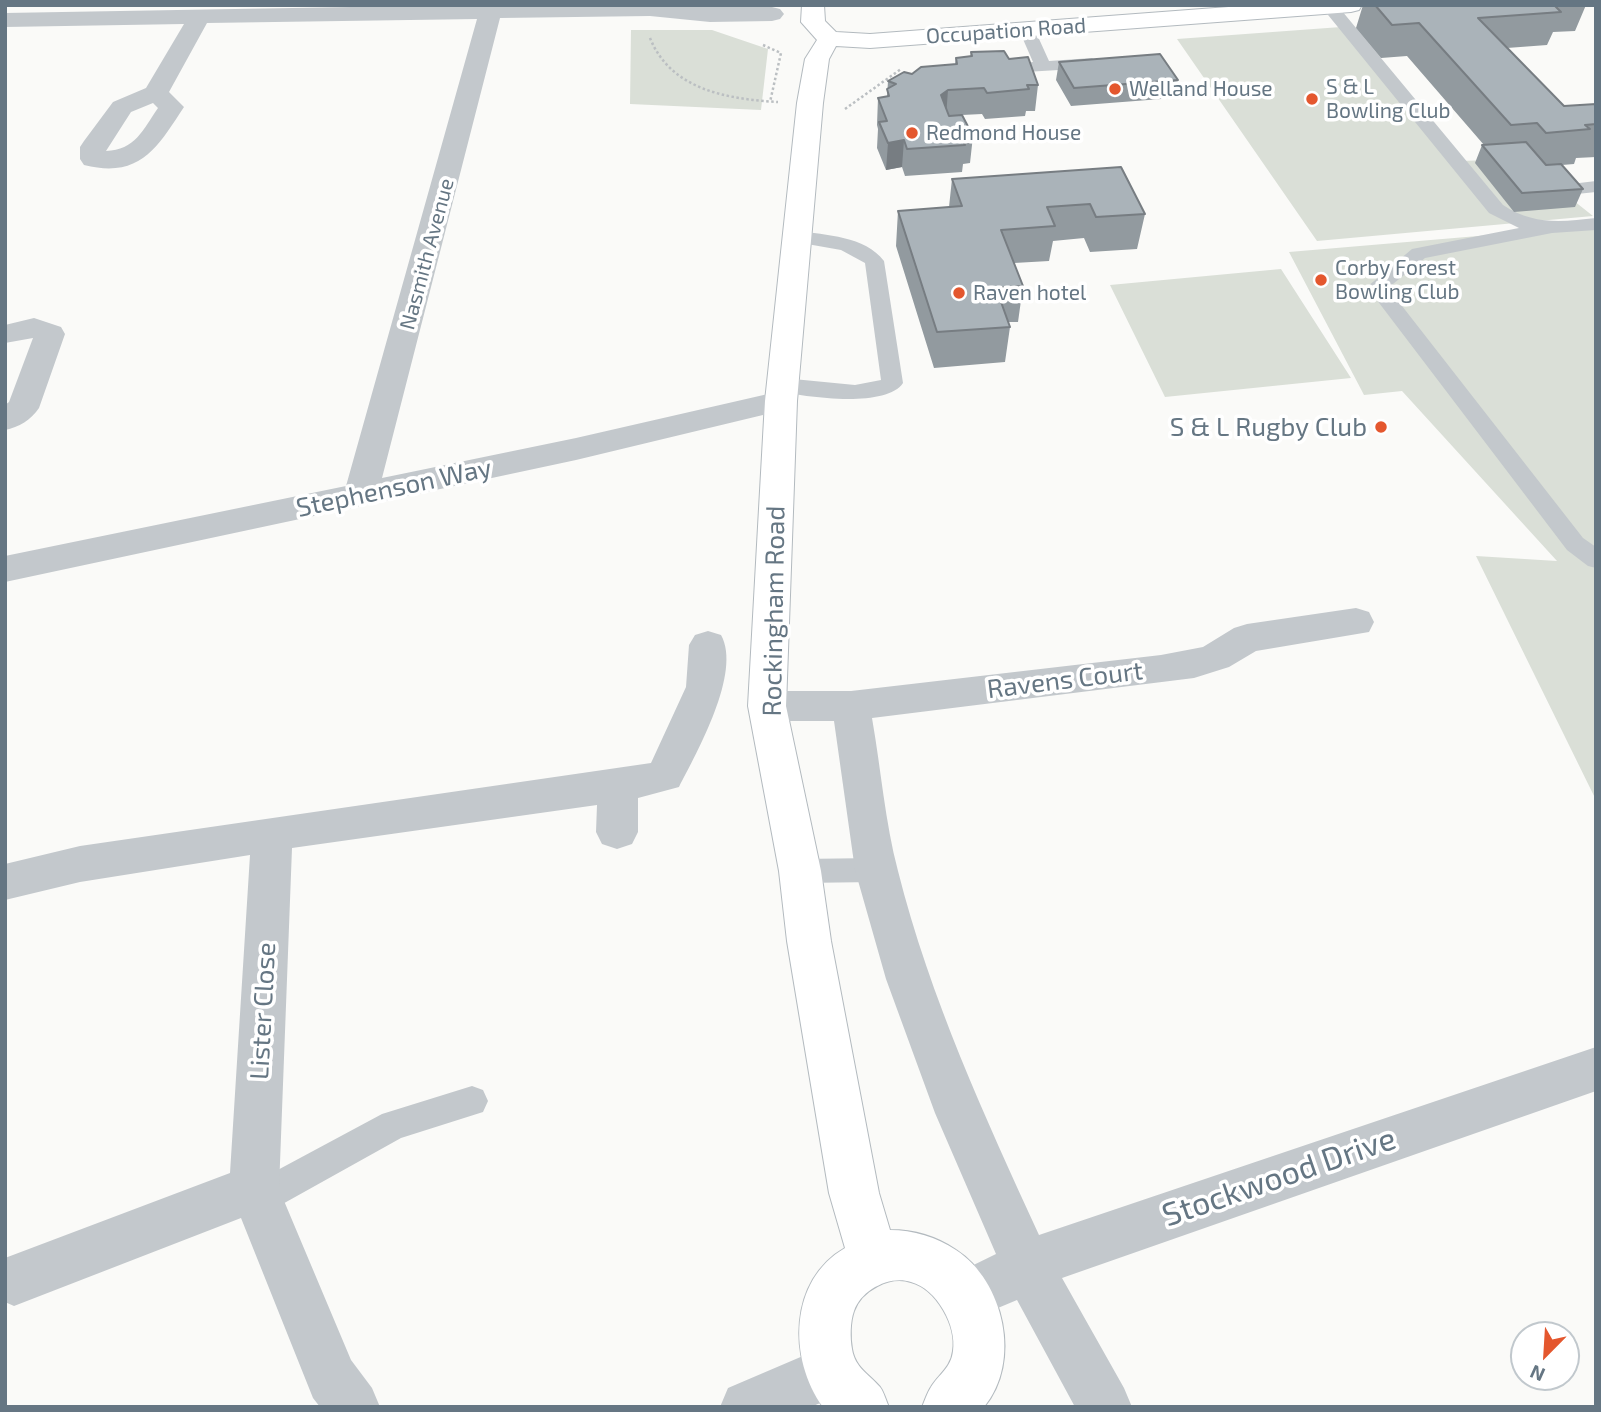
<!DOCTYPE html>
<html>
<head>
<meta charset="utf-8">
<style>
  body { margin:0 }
  #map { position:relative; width:1601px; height:1412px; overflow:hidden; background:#fafaf8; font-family:"Exo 2",sans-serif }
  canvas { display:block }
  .frame { position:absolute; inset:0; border:7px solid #657683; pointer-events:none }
  .north { position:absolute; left:1510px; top:1321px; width:70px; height:70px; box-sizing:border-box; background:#fff; border:2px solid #c1c8cd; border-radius:50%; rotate:204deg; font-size:19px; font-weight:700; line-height:28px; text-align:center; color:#657683 }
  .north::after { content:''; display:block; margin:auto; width:24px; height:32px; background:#e4572e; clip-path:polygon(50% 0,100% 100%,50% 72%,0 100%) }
</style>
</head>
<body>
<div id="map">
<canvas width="1601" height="1412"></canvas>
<div class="frame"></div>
<div class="north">N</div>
</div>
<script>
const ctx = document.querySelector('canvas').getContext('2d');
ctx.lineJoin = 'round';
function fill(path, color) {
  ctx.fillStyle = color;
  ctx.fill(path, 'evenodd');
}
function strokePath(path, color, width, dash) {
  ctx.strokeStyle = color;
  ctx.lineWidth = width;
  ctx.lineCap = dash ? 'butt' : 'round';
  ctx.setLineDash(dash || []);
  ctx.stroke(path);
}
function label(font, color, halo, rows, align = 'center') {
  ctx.font = font + ' "Exo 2",sans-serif';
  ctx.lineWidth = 7;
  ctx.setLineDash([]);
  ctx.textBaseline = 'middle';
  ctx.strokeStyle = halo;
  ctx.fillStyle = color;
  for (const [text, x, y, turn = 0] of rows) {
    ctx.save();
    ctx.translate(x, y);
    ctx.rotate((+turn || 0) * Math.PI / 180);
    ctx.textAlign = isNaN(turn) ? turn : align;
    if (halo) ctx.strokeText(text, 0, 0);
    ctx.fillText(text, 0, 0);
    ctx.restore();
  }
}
fill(new Path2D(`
  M1341,27L1460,161L1521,159L1593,216L1317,241L1177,39Z
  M631,30H712L768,49L761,110L630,104Z
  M1596,226V800L1476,556L1557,561L1402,391L1364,395L1289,252Z
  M1281,269L1351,378L1165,397L1110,285Z`), '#dadfd7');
const secondary = new Path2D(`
  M802,5H824L825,21L836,32L870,34L1255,5H1362L1359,10L1351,12L870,48L836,46L829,59L823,103L797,401L786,706L821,871L831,941L879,1193L890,1230C913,1230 937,1237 956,1250C1004,1281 1022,1362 984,1407H922C925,1400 927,1393 931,1387C939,1374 951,1368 953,1351C957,1326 937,1289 911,1282C890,1275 861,1290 854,1311C850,1322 850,1338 852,1349C855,1368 869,1374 880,1387C884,1392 886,1401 889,1407H823C788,1359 789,1280 845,1248L829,1193L787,941L779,871L748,706L765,401L797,103L805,59L817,40L801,22Z`);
strokePath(secondary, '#b3babf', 2);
strokePath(new Path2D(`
  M650,38C671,90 727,99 778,102
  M763,45L781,53L770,102
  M845,109L901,69`), '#bbbfc2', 2.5, [2.5, 2.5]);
fill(new Path2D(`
  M1323,5H1337L1503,205C1533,225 1561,222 1596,218V230L1552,233L1425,258L1388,288L1583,538L1596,547V568L1588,566L1567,550L1367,287L1412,249L1519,228L1489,213L1324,10Z
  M1027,25L1035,30L1049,61L1092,58L1100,63L1092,68L992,74L990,70L992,66L1033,62L1019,30Z
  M1596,181V192L1577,194L1568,188L1571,184Z
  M797,231C826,235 865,236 884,261L903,383C886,409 802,397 775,390L772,385L775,380L783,378L855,385L881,380L865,263L841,250L790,241L787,237L790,233Z
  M876,858L886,861L890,870L886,879L876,882L800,883L790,880L786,871L790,862L800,859Z
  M472,1086L483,1090L488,1101L483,1112L401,1138L270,1211L258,1216L246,1211L241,1199L246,1187L382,1114Z`), '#c3c8cc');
fill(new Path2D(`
  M465,5L772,7L780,9L784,14L780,19L772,21L710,22L650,16L500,18L382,478L576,438L781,391L792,394L797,401L792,408L576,460L5,582V556L346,486L477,19L207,23L169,92L184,107C157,148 140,179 84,165L80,159V147L84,141L113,102L146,88L184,24L5,27V13ZM153,103L158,108C143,130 135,150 106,151L131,112Z
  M34,318L61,327L65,334L39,408C31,420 19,427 5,430V405L9,402L33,338L5,343V325Z
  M1356,608L1369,612L1374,622L1369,632L1256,651L1229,667L1194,678L872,718C881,769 885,822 898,871C930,998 985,1117 1039,1235L1596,1047V1091L1062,1278L1124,1388L1132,1407H1075L1017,1300L967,1321L949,1313L941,1295L949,1277L996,1254L935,1113L886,979L855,870L834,721H767L753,717L748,706L753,695L767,691H851L1161,655L1203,647L1234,628L1247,624Z
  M708,631L721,635C742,672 697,752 679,787L638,798V832L632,844L617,849L602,844L596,832L597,805L292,848L279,1189L351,1360L372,1388L380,1407H320L313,1398L241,1218L14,1306L5,1302V1258L230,1173L250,855L80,882L5,900V864L80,846L651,763L686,687L689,645L695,635Z
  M831,1344L850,1352L858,1371L850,1390L811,1407H720L728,1388Z`), '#c3c8cc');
fill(secondary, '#fff');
fill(new Path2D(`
  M1363,5H1586L1575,31L1553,32L1547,45L1507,48L1564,106L1596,104V157L1576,158L1574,164L1562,165L1583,189L1575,207L1514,212L1475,163L1482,145H1484L1407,56L1381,58L1356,28Z
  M971,52L1009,59L1038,85L1035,111H1026L1025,116L985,119L982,114L962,115L973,136L970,163L963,164L962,172L905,176L902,167L886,170L877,148L878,129L877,125L878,98L887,97L888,81L955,64L956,58L970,57Z
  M1059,62L1178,80L1174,98L1071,106L1056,80Z
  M952,179L1145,214L1137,249L1090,252L1084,238L1053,241L1049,261L1014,263L1023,286L1018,322H1008L1010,327L1005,362L934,368L896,246L898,211L949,207Z`), '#929a9f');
fill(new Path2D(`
  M948,90L946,117L941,95Z
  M904,140L902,167L886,170L888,143Z`), '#777d82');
const building = new Path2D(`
  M1375,5H1554L1561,12L1478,18L1564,106L1596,104V124L1585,125L1590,129L1546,133L1537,123L1511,125L1419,23L1392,25Z
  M1004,51L1009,59L1028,57L1038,85H1027L1029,89L987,93L984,88L948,90L941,95L949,116L962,115L973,136L961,137L965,145L907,149L904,140L888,143L879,122L887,121L878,98L889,96L887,89L896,84L888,81L904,72L912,74L921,67L957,64L956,58L972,56L971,52Z
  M1160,54L1178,80L1074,88L1059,62Z
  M1526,142L1546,165L1561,164L1583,189L1522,193L1482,145Z
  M1121,167L1145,214L1096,217L1090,204L1047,207L1055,226L1001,230L1023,286L996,288L1010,327L937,332L898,211L962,206L952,179Z`);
fill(building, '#aab3b9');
strokePath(building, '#777d82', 2);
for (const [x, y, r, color] of [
  [1115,89,7,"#e4572e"],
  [1312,99,7,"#e4572e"],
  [912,133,7,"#e4572e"],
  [1321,280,7,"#e4572e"],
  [959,293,7,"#e4572e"],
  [1381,427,7,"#e4572e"]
]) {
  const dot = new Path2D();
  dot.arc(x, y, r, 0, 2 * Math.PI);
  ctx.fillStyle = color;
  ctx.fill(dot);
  strokePath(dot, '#fff', 2.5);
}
label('21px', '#657683', '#fff', [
  ["Occupation Road",1006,31,-4],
  ["Nasmith Avenue",427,254,-75]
]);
label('21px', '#657683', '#fff', [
  ["S & L",1326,87],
  ["Bowling Club",1326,111],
  ["Welland House",1129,89],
  ["Redmond House",926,133],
  ["Corby Forest",1335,268],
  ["Bowling Club",1335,292],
  ["Raven hotel",973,293]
], 'left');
label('26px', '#657683', '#fff', [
  ["S & L Rugby Club",1367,427]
], 'right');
label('26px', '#657683', '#fff', [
  ["Stephenson Way",394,488,-12],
  ["Rockingham Road",774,611,-89],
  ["Ravens Court",1065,680,-7],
  ["Lister Close",263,1011,-87]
]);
label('32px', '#657683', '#fff', [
  ["Stockwood Drive",1279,1177,-19]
]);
</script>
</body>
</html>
